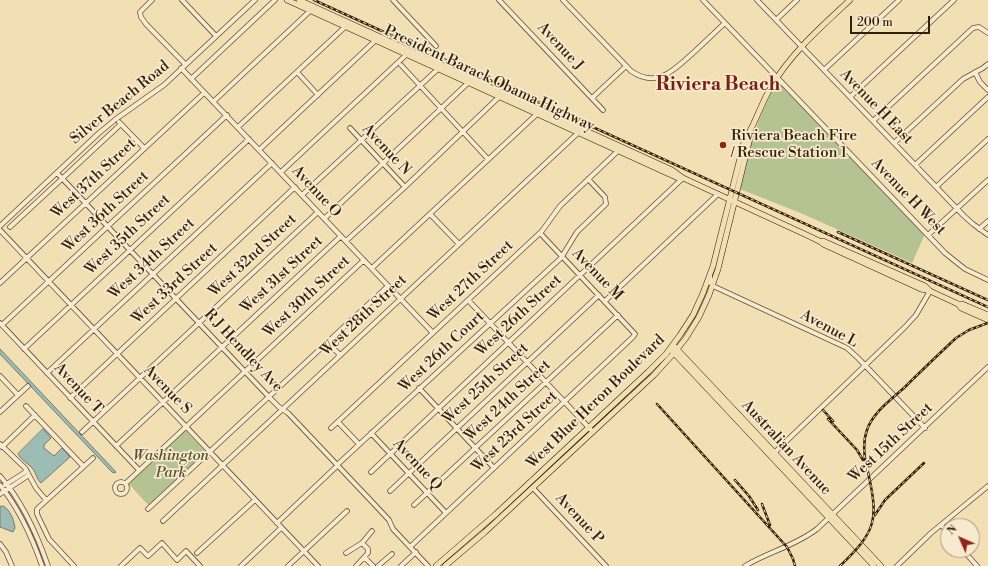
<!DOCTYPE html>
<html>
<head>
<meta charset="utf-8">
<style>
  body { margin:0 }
  #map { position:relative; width:988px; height:566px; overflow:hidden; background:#f2dfb3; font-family:"Libre Bodoni",serif }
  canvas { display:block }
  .north { position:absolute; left:940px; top:518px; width:40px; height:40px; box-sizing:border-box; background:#f7eace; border:1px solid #a9997f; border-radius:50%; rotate:315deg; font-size:11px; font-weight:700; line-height:16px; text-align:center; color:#341f09 }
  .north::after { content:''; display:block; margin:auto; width:14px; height:18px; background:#8f2418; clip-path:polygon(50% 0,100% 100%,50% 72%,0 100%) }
  .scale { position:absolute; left:850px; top:16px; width:80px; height:18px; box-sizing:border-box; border:2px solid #341f09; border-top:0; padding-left:5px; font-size:12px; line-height:14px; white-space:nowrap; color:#341f09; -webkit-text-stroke:3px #f7eace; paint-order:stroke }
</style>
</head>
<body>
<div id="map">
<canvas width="988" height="566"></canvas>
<div class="north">N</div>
<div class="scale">200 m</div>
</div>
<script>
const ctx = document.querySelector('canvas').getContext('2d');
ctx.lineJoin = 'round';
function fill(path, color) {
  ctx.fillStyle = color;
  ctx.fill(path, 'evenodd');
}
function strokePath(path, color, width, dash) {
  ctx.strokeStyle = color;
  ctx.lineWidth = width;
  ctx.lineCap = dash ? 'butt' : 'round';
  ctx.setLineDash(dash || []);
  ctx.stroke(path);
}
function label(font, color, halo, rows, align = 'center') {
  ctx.font = font + ' "Libre Bodoni",serif';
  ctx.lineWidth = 3.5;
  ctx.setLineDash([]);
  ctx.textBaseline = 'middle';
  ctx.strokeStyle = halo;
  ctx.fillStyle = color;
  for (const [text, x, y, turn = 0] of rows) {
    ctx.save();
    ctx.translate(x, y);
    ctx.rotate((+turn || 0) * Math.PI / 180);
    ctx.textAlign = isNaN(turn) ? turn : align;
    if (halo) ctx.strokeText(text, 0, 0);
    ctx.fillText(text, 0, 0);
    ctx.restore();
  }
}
fill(new Path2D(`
  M776,84H781L925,234L912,263L803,214L740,189C746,167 750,144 758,123C763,110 769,97 776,84Z
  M185,430L207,453L149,506L128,483Z`), '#b4c391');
const water = new Path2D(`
  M0,349L116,472L115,473L112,472L0,354Z
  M43,429L51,438L44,445V448L54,456L62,448L70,457L41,483C37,480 36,473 33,469C28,463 21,460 18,454Z
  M3,506C10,509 14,520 15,528L13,532L0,527V507Z`);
fill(water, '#9cbcb4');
strokePath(water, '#727d70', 1);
const minor = new Path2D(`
  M152,0L140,12L141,17L146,24L185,64
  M182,0L216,36
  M393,0L436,46
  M499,0L603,110
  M563,0L631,71C657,89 674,70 693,53C704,43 714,33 725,23
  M703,0L945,253L965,269L988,280
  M757,0L964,216L973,224L988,235
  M776,20L797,0
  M401,65L488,159
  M181,68L433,333
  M824,70L899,0
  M297,72L318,95
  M975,72L980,82L988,90
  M191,79L275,0
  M850,97L954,0
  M592,98L626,66
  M213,102L311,10
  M873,121L973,28L979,27L988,33
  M119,122L144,148
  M238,127L346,26
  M350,128L405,187
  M894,143L963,79L983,68L988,64
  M259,150L377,39
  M915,165L988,97
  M281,172L407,54
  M57,173L269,397L279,407L288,413L375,505L389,520L393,529L428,566
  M936,187L988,139
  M302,195L439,68
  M430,214L459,244
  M325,218L469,82
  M0,226L99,133L116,119L164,85L255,0
  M10,227L121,124
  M979,229L988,221
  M0,230L318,566
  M928,235L988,180
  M346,241L405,187L500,96
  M372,268L538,113
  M710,276V282L713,286L847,348L858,358L925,428
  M0,283L204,93
  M468,300L593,432
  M605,301L718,194
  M0,323L139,470
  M2,325L227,115
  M327,342L340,355
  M24,349L249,139
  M47,373L272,163
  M0,376L18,395
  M419,388L494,468
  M70,398L295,187
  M26,406L83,466
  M0,412L28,386
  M338,422L357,442
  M331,428L542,231L560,206L620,149
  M82,432L318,212
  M371,433L446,513
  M0,444L25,468L36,488L46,500
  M116,446L341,236
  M2,447L35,415
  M773,454L905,327L916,315L930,291
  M337,465L561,258L577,232L606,204L605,197L588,179
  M371,472L683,178
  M0,476C23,502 37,534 48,566
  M115 488a6 6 0 1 1 12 0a6 6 0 1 1-12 0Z
  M126,483L364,260
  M0,485C19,509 32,537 42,566
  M5,485L27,471
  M533,488L606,566
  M390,491L599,295
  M0,494L29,475
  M414,505L618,315
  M148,509L388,286
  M163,521L579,132
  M277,523L338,465
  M941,525L948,533
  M0,544L6,552L12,566
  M410,547L633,337L635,334L540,233
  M963,550L977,566
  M197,553L255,500
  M346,553L362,543L372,531
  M365,558L373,566
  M74,566L49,539L37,514V509L93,458
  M121,566L140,548L148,556L162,543L177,560L186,551L200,566
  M241,566L281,528
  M288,566L347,511
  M356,566L368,553V549L362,543
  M378,566L392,554
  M401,566L416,552
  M745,566C768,552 795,546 817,529L988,367
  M897,566L931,533L988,486`);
const major = new Path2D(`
  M287,0L656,168L678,178L681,177
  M299,0L672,170L683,178L811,237L821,242L823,244L921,289L930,291
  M821,242L823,241L925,286L930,291L958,304H962L988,315
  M958,304L961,308L988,320
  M675,347L881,566
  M672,351L874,566
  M436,566L496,514L648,372L666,354L680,335L693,315L703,293L713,266L744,142C755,124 761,104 771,87C792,52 821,27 850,0
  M445,566L485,532L654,375L674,353L686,338L699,317L709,295L718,269L751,134`);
strokePath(minor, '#644f34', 5.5);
strokePath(major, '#341f09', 6);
strokePath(minor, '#f7eace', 4);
strokePath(major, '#f2dfb3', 5);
const rail = new Path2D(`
  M314,0L988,307
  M838,232L988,300
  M657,404L787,547L793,559L795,566
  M823,410L833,421
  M828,419L857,450L863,460
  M735,480L749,496L758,510
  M762,504L770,525
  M875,515L885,500L924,463
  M840,566C876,531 879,521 868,472C864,458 862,444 867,430C873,412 892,399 905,387C922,370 939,354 956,338L969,330L988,323`);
strokePath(rail, '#341f09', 2.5);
strokePath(rail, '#f7eace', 1, [3]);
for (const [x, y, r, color] of [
  [723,145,4,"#8f2418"]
]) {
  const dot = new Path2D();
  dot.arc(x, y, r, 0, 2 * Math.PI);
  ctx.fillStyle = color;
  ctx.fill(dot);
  strokePath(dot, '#f7eace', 1.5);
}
label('15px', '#341f09', '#f7eace', [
  ["Avenue J",560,47,47],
  ["President Barack Obama Highway",489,79,25],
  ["Silver Beach Road",120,103,-39],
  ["Avenue H East",876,107,46],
  ["Avenue N",386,150,47],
  ["West 37th Street",94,179,-43],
  ["Avenue O",316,192,47],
  ["Avenue H West",908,197,46],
  ["West 36th Street",106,212,-43],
  ["West 35th Street",128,235,-43],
  ["West 32nd Street",253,256,-43],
  ["West 34th Street",152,259,-43],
  ["West 31st Street",282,275,-43],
  ["Avenue M",597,275,46],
  ["West 27th Street",471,281,-43],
  ["West 33rd Street",175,284,-43],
  ["West 30th Street",307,297,-43],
  ["West 28th Street",364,316,-43],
  ["West 26th Street",519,316,-43],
  ["Avenue L",829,329,28],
  ["R J Hendley Ave",243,351,47],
  ["West 26th Court",442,352,-43],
  ["West 25th Street",486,384,-43],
  ["Avenue T",78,389,47],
  ["Avenue S",167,390,46],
  ["West 24th Street",508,401,-43],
  ["West Blue Heron Boulevard",596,402,-44],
  ["West 23rd Street",515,432,-43],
  ["West 15th Street",891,443,-43],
  ["Australian Avenue",786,448,47],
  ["Avenue Q",417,465,47],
  ["Avenue P",579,519,47]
]);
label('15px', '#341f09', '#f7eace', [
  ["Riviera Beach Fire",731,136],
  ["/ Rescue Station 1",731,153]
], 'left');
label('italic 15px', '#5a5032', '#f7eace', [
  ["Washington",171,456],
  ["Park",171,473]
]);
label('bold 19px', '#7a1f14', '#f7eace', [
  ["Riviera Beach",718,85]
]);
</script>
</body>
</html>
